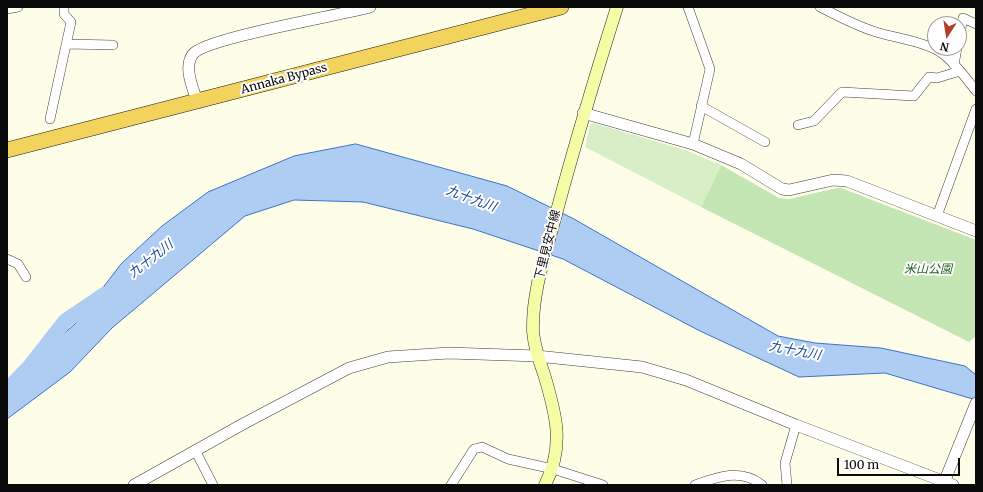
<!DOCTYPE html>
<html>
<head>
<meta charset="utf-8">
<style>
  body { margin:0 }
  #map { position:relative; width:983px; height:492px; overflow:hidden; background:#fefee8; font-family:Merriweather,serif }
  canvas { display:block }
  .frame { position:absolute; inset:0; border:8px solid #0a0a0a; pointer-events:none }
  .north { position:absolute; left:927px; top:16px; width:40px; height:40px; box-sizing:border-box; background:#fff; border:1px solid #9d9d9d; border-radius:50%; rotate:192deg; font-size:11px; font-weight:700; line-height:16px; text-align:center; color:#0a0a0a }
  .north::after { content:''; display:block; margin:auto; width:14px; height:18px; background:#b43d28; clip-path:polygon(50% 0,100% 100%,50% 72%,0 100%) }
  .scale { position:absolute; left:837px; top:458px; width:123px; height:18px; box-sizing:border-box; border:2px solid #0a0a0a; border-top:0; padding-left:5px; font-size:12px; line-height:14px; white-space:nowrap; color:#0a0a0a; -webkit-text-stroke:3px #fff; paint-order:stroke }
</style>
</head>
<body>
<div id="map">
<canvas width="983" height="492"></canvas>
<div class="frame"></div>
<div class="north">N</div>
<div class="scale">100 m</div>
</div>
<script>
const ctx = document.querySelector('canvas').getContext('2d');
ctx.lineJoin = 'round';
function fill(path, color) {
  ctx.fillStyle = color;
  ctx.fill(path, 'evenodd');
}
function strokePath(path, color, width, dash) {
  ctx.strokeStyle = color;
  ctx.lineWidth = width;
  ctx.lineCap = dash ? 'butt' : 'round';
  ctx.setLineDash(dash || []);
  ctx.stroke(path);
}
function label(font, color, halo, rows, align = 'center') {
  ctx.font = font + ' Merriweather,"Noto Sans JP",serif';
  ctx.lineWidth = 4;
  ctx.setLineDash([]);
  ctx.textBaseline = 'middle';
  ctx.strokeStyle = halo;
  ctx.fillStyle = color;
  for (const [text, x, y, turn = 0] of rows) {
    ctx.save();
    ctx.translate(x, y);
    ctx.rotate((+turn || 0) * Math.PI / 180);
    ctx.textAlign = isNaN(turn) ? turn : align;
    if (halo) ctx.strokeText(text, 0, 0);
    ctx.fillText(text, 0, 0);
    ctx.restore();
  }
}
fill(new Path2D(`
  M721,165L779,198L789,199L837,188H841L976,240V336L969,342L701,207Z`), '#c4e6b4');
fill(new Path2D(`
  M593,123L685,150L721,165L701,207L585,147L590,125Z`), '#d8eec6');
const water = new Path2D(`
  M356,144L507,186L574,219L778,336L815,343L881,348L965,366L976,375V400L885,373L799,377L700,331L563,259L473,229L363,202L294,200L245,216L112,328L70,372L7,419V382L75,324L121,264L162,226L208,192L294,156Z`);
fill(water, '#afcdf3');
strokePath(water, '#3973c8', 1);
strokePath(new Path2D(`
  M7,390L29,367L65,321L105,294`), '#afcdf3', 15);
const minor = new Path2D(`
  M688,7L710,69L693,144
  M820,7C838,16 856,26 876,32C895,38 928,42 943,54C956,64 966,78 976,91
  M7,9L18,7
  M959,38L963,18L976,24
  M67,44L113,45
  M954,65L957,48
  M701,106L765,142
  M50,119L71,22L64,14V7
  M798,125L814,121L842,92L914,96L929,77L937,78L960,71
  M937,216L976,109
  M7,259L18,264L26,277
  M195,450L213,485
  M451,485L474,449L482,447L508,459L553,469L603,485
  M695,485C717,477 741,468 762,485
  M787,485L785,463L796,425`);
const tertiary = new Path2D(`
  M197,101C193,88 183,67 193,54C205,38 342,15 370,7
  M583,113L693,144L741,164L782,189L789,190L833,180L847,181L976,231
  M134,485L243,424L349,368L388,357L449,353L537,356L642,367L686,380L796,425L953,485
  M943,485L976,403`);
const secondary = new Path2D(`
  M545,485C565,446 556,414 544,374C539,360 534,346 533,331C532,293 545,255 555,218C574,147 595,77 617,7`);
const trunk = new Path2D(`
  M7,150L561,7`);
strokePath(minor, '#3d3d3d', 10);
strokePath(tertiary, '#3d3d3d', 12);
strokePath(secondary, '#2c2c2c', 13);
strokePath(trunk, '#1b1b1b', 16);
strokePath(minor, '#fff', 9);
strokePath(tertiary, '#fff', 11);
strokePath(secondary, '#f5fca5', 12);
strokePath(trunk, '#f2d45c', 15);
label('12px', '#0a0a0a', '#fff', [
  ["Annaka Bypass",284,79,-15],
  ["下里見安中線",548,245,-76]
]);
label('italic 12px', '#1f5f1e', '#fff', [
  ["米山公園",928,270]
]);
label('italic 13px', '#194796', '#fff', [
  ["九十九川",471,199,20],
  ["九十九川",151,259,-38],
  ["九十九川",795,351,11]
]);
</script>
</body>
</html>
